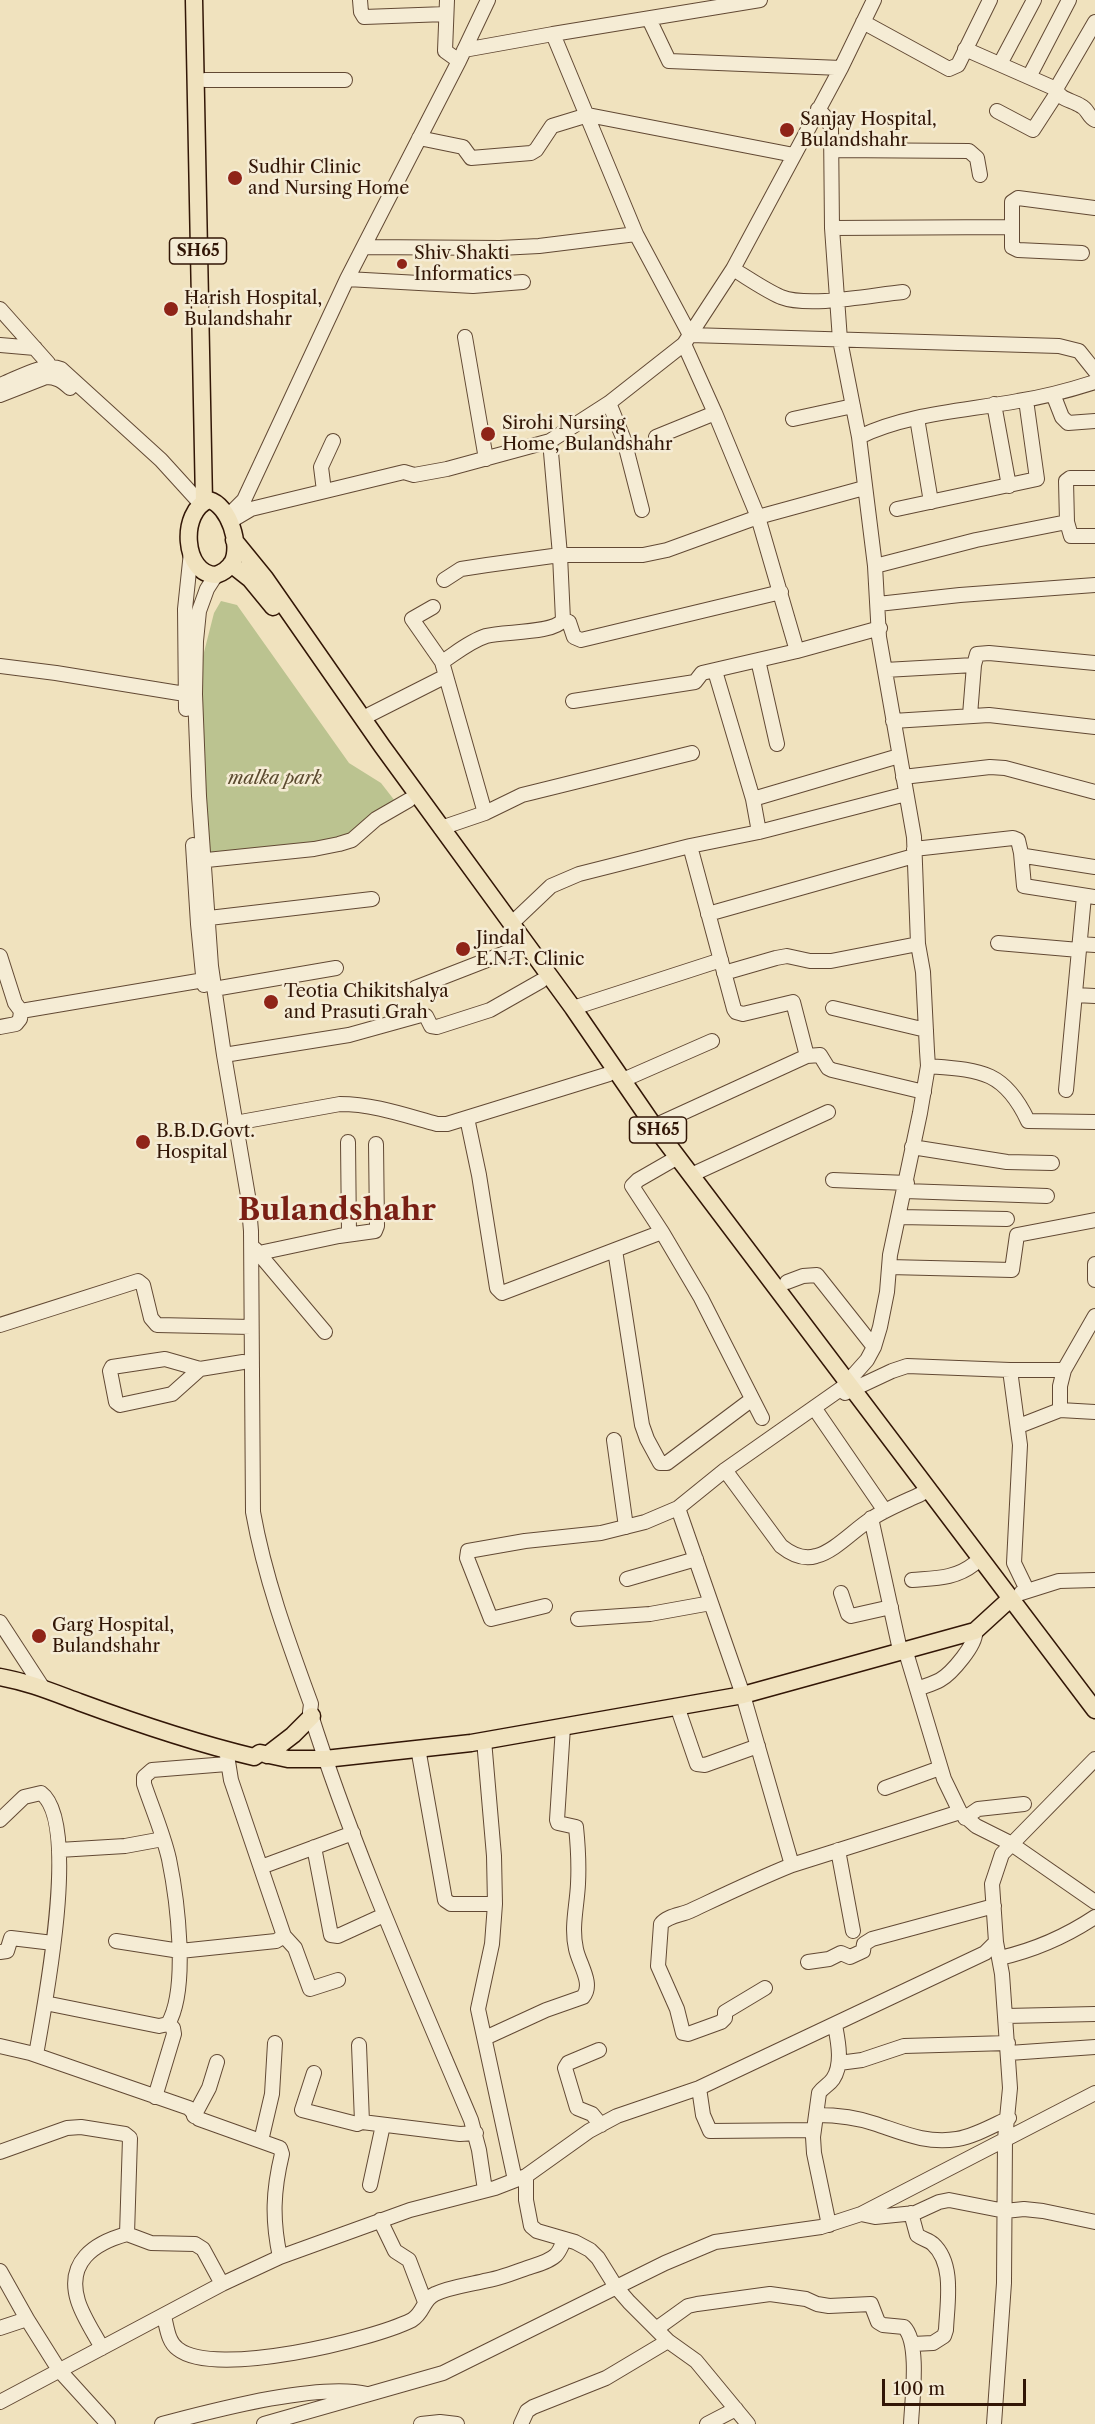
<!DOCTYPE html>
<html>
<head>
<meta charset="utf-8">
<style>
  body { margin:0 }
  #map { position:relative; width:1095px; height:2424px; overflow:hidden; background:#f0e2be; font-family:"Libre Caslon Text",serif }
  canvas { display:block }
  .scale { position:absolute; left:882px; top:2379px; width:144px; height:27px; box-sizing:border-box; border:3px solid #321606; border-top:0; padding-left:8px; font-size:18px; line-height:21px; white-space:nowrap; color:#321606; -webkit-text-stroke:4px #f5ecd5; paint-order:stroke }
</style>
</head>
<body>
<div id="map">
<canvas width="1095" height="2424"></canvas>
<div class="scale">100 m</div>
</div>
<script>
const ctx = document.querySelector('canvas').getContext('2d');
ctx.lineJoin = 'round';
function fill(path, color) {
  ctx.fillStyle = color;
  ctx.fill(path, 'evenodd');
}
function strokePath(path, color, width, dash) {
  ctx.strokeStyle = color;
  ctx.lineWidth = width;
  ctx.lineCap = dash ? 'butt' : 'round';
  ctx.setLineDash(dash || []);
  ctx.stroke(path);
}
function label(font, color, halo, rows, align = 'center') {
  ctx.font = font + ' "Libre Caslon Text",serif';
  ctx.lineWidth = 5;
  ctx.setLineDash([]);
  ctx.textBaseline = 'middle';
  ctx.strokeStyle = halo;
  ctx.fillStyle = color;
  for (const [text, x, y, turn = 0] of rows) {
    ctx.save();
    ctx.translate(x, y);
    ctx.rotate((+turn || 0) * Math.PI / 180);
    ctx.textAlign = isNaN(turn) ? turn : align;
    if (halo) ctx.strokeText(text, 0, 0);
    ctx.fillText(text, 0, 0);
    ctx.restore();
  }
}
fill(new Path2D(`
  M221,601L237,605L349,763L381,783L402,810L329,845L209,865L200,668L214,613Z`), '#bbc390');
const minor = new Path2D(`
  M360,0L361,12L364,17L446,14
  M447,0L445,51L459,61
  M649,19L669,61L841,68
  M863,22L949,69L958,65L990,0
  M553,34L760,0
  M965,49L1056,89C1060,100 1072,100 1081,106C1088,109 1088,117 1095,120
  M464,50L553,34L636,234L690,335L1059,346L1079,351L1095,371
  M1000,64L1034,0
  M1029,77L1069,0
  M205,80H345
  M1056,89L1095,22
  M997,111L1033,130L1057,93
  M419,138L463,147L471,158L531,153L536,150L552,126L588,115L794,155
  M832,150L969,151L977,158L980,175
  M832,228L1011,227
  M364,247L500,248L539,246L636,234
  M1082,253L1018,250L1012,247V202L1018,198L1095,208
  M733,269C748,278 765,290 781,297C809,308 872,295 903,292
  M347,279L473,286L523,282
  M0,309L48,363L53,375
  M465,337L486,459
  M684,344L715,413L758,517L797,651
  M0,345L35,348
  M0,385C17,379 43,362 61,369L161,460L201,504
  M1053,394L1062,417L1068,423L1095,421
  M0,395L46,377C57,377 62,381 70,388
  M609,403L624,440L642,510
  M994,404L1009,486
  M917,418L931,502
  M793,419L853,406
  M656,437L715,413
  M859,437C909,413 965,411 1018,401C1044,397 1070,390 1095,382
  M324,491L321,467L333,441
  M897,509L1037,479L1026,400
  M227,517L244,500L347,279L459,61L488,0
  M229,522L251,509L404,472L414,475L447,469L550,441L609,403L684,344L733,269L841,68L874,0
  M1067,522L1071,536H1095
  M875,566L976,540L1067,522L1066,481L1070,478H1095
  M216,575L207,589L199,611L196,641L195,694L199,796L211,966L224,1055L248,1196L251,1231L253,1512C265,1579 288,1641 311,1704L310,1712C354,1851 414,1985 471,2120L479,2150L485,2190
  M444,580L461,569L487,565L560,555H643L667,550L758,517L864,488
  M878,604L960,595L1095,585
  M433,607L412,619L442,662
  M563,620L569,622L574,637L581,640L781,592
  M758,660L777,744
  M0,666L56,673L185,694
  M885,670L974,665
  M715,671L753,799L759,832
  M573,701L695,682L702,673L797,651L880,628
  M186,709L185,609L191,552
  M970,715L974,665L977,654L989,653L1095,663
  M363,718L446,676
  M893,721L989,715L1095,727
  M903,777L990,767L1005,768L1095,792
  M753,799L899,756
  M485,813L442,662C456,653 470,641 486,636C504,631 553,634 563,620L560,555L550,441
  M441,828L485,813L522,795L692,753
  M193,845L198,924L204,985
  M690,846L734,1009L736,1012L743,1014L793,1002L807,1056
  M914,849L1013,838L1018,840L1021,853L1025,856L1095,867
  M1021,853L1024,886L1095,897
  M197,861L314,849L339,844L352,840L376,819L409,800
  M708,914L914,856
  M209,918L372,899
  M511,924L551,886L579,874L690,846L759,832L906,794
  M998,943L1079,950
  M1080,944L1095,945
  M0,956L15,1003L21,1011L204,980
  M724,973L776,958L787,956L810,961H831L918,944
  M415,988L518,948
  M214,989L336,968
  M1075,995L1095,996
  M573,1008L721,960
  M833,1008L926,1030
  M0,1027L16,1024L20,1019L21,1011
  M224,1055L349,1035L421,1015L426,1016L431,1026L437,1027L490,1010L541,981
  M928,1066C980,1070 1004,1070 1028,1121L1095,1122
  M623,1080L712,1041
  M1066,1090L1084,896
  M467,1118L479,1175L497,1288L502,1293L662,1232L632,1186L638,1180L678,1157
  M235,1123L340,1104C373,1104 404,1115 437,1124H447L609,1074
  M654,1126L807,1056L820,1055L828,1068L832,1070L924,1092
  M348,1142L349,1234
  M912,1147L1007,1162L1052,1163
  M691,1175L828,1112
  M833,1180L907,1183
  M905,1191L1047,1196
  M899,1217L1007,1219
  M662,1232L701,1298L762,1418
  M255,1249L325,1332
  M615,1250L642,1425L647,1439L660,1463H667L747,1403
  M259,1253L339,1236L375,1231L377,1226L376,1144
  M1095,1264V1280
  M889,1267L1012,1270L1017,1235L1095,1220
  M787,1282L803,1276L817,1275L874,1347
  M0,1325L138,1281L143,1285L151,1318L157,1325L251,1327
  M200,1369L172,1394L120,1405L116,1402L110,1371L112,1367L165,1359L200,1369L243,1362
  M1010,1370L1020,1445L1014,1563L1027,1590
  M845,1393L892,1371L907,1366L1010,1370H1064
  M815,1409L885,1511
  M1060,1410L1095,1412
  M1019,1426L1060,1410V1386L1064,1370L1095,1316
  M614,1440L626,1527
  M725,1470L781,1546C791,1554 803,1560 816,1556C834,1552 855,1529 871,1519C886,1509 904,1502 921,1494
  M678,1508L743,1695L792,1865L960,1812
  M871,1518L900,1650
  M627,1579L696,1559
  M912,1580C935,1578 955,1579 974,1564
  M841,1593L848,1614L851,1616L891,1607
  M1021,1593L1059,1581L1095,1580
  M545,1606L491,1619L467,1558L468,1551L525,1541L601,1533L645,1522L678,1508L725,1470L842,1388L867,1360L874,1347L880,1327L887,1292L890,1255L920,1113L928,1066L927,1051L923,972L918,944L914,837L879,637L875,566L859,437L840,340L832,228L831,128L828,120L818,109
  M578,1619L650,1614L711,1603
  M0,1622L43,1688
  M905,1649L944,1779L960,1812L976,1826L1010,1843L1095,1902
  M917,1689C924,1686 933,1684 940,1680C951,1674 978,1643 975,1631
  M677,1706L697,1764L705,1765L758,1746
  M484,1740L494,1856L495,1904L492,1944L478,2009L515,2180
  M418,1748L445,1900L451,1904H495
  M885,1788L940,1768
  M965,1818L978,1809L1024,1804
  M0,1820L24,1797L41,1793C81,1822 44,2008 36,2055
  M314,1847L331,1935L338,1936L384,1915
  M59,1850L125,1846L163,1839
  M838,1850L853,1931
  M261,1867L353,1833
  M284,1936L295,1948L310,1989L338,1980
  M116,1941L180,1951L276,1941L284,1936L231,1780L227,1755
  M0,1952L7,1951L11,1938L53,1943
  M1000,1958C1035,1950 1065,1937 1095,1917
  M808,1962L829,1959L841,1953L850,1957L863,1951L864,1944L872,1939L994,1906
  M765,1988L725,2012V2018L721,2022L688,2034L683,2033L677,2009L658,1966L661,1924C667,1916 681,1915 690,1911C724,1895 757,1879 792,1865
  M45,2003L159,2026L168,2024C189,1988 177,1898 169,1859C163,1833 152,1808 144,1784V1777L152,1770L227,1764
  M1006,2016L1095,2014
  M485,2038L546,2010L583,1997C594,1984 579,1964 576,1949C571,1927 577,1906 578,1884C579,1865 578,1846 576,1827L558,1823L557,1820L563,1727
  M359,2045L362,2122L460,2134L476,2133
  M0,2046L30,2053L189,2108L199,2119L280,2148L282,2154C273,2191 272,2220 280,2257
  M599,2050L568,2063L565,2068L577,2108L592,2114L601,2125
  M1009,2053L1095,2047
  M839,2063L862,2060L904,2046L1008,2043
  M314,2073L302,2110L357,2124L362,2122
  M699,2088L703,2115L710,2131L814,2130
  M155,2097L174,2034L173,2028L168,2024
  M816,2115C836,2115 856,2117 876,2124C903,2133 927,2144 957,2139C975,2136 992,2126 1009,2118
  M194,2116L209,2088L217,2062
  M261,2141L272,2094L275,2043
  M0,2152L67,2128L81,2127L125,2134L130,2138L127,2234C94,2243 66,2262 78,2301C83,2317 94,2333 102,2348
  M526,2176V2200L531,2226L537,2231L575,2242L590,2250L598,2258L616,2287L629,2302L668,2341L696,2361L748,2424
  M370,2185L383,2125
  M911,2213L917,2235C922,2239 929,2240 933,2244C955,2264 947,2304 946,2330L944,2336L933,2343L913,2344
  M861,2214L875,2217L915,2213L939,2202L949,2200L1005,2211L1024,2209L1043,2211L1095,2222
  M380,2220L395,2251L409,2260L425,2302
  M829,2225L814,2153L813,2137L819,2093C823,2087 829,2085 833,2079C843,2064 838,2041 835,2025
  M127,2234L151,2243L195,2244L203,2249L222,2284
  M0,2271L27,2319L59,2370L108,2424
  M164,2316C167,2328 168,2342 178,2349C215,2378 372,2340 412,2320C424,2313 423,2299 435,2294C450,2287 468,2285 484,2281C498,2279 513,2273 527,2268C536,2265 549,2262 556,2255C560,2251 562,2244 565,2239
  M0,2328L27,2319
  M656,2329L688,2306L697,2304L770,2294L806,2299L817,2304L829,2306L871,2304L878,2322L883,2325L904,2327C920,2343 912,2400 911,2424
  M0,2402L222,2284L280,2257L410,2210L495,2188L526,2176L589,2131L617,2116L699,2088L985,1953L996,1942L992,1884L1002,1854L1095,1759
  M162,2424C212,2411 319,2382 367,2394
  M264,2424L443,2373L665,2263L715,2242L821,2227L861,2214L1095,2093
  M421,2424L440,2422L457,2424
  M521,2424L527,2411L533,2407L606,2378L668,2341
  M707,2424L736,2409
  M994,2424L1004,2283L1005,2139L1010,2088L1002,1974L996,1942`);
const major = new Path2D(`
  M194,0L204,502
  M209,500C229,505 242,546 232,563C228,569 222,573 216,575C183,575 179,511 209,500Z
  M234,540L265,578L382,746L573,1008L654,1126L1095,1710
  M231,564L250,579L273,607
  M0,1677C28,1682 52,1692 79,1702C136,1723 195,1743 254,1757L260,1753L288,1759H325L471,1743L743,1695L975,1631L1010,1599
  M267,1755L293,1735L312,1716`);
strokePath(minor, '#624934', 16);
strokePath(major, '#321606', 19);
strokePath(minor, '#f5ecd5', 14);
strokePath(major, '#f0e2be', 16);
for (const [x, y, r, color] of [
  [787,130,8,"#8f2418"],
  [235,178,8,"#8f2418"],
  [402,264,6,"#8f2418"],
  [171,309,8,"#8f2418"],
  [488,434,8,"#8f2418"],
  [463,949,8,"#8f2418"],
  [271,1002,8,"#8f2418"],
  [143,1142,8,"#8f2418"],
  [39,1636,8,"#8f2418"]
]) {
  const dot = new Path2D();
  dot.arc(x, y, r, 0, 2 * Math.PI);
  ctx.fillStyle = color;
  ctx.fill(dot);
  strokePath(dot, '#f5ecd5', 2);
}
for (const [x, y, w] of [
  [198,251,57],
  [658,1130,57]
]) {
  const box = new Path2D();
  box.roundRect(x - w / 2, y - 13, w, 26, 4.5);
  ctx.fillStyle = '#f5ecd5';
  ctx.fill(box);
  strokePath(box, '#321606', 1.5);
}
label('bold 16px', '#321606', null, [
  ["SH65",198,251],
  ["SH65",658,1130]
]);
label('18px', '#321606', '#f5ecd5', [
  ["Sanjay Hospital,",800,120],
  ["Bulandshahr",800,141],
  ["Sudhir Clinic",248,168],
  ["and Nursing Home",248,189],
  ["Shiv Shakti",414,254],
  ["Informatics",414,275],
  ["Harish Hospital,",184,299],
  ["Bulandshahr",184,320],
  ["Sirohi Nursing",502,424],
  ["Home, Bulandshahr",502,445],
  ["Jindal",476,939],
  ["E.N.T. Clinic",476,960],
  ["Teotia Chikitshalya",284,992],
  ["and Prasuti Grah",284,1013],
  ["B.B.D.Govt.",156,1132],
  ["Hospital",156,1153],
  ["Garg Hospital,",52,1626],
  ["Bulandshahr",52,1647]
], 'left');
label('italic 18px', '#5b4a2f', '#f5ecd5', [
  ["malka park",275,779]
]);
label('bold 30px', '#7a1f14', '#f5ecd5', [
  ["Bulandshahr",337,1211]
]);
</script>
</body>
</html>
